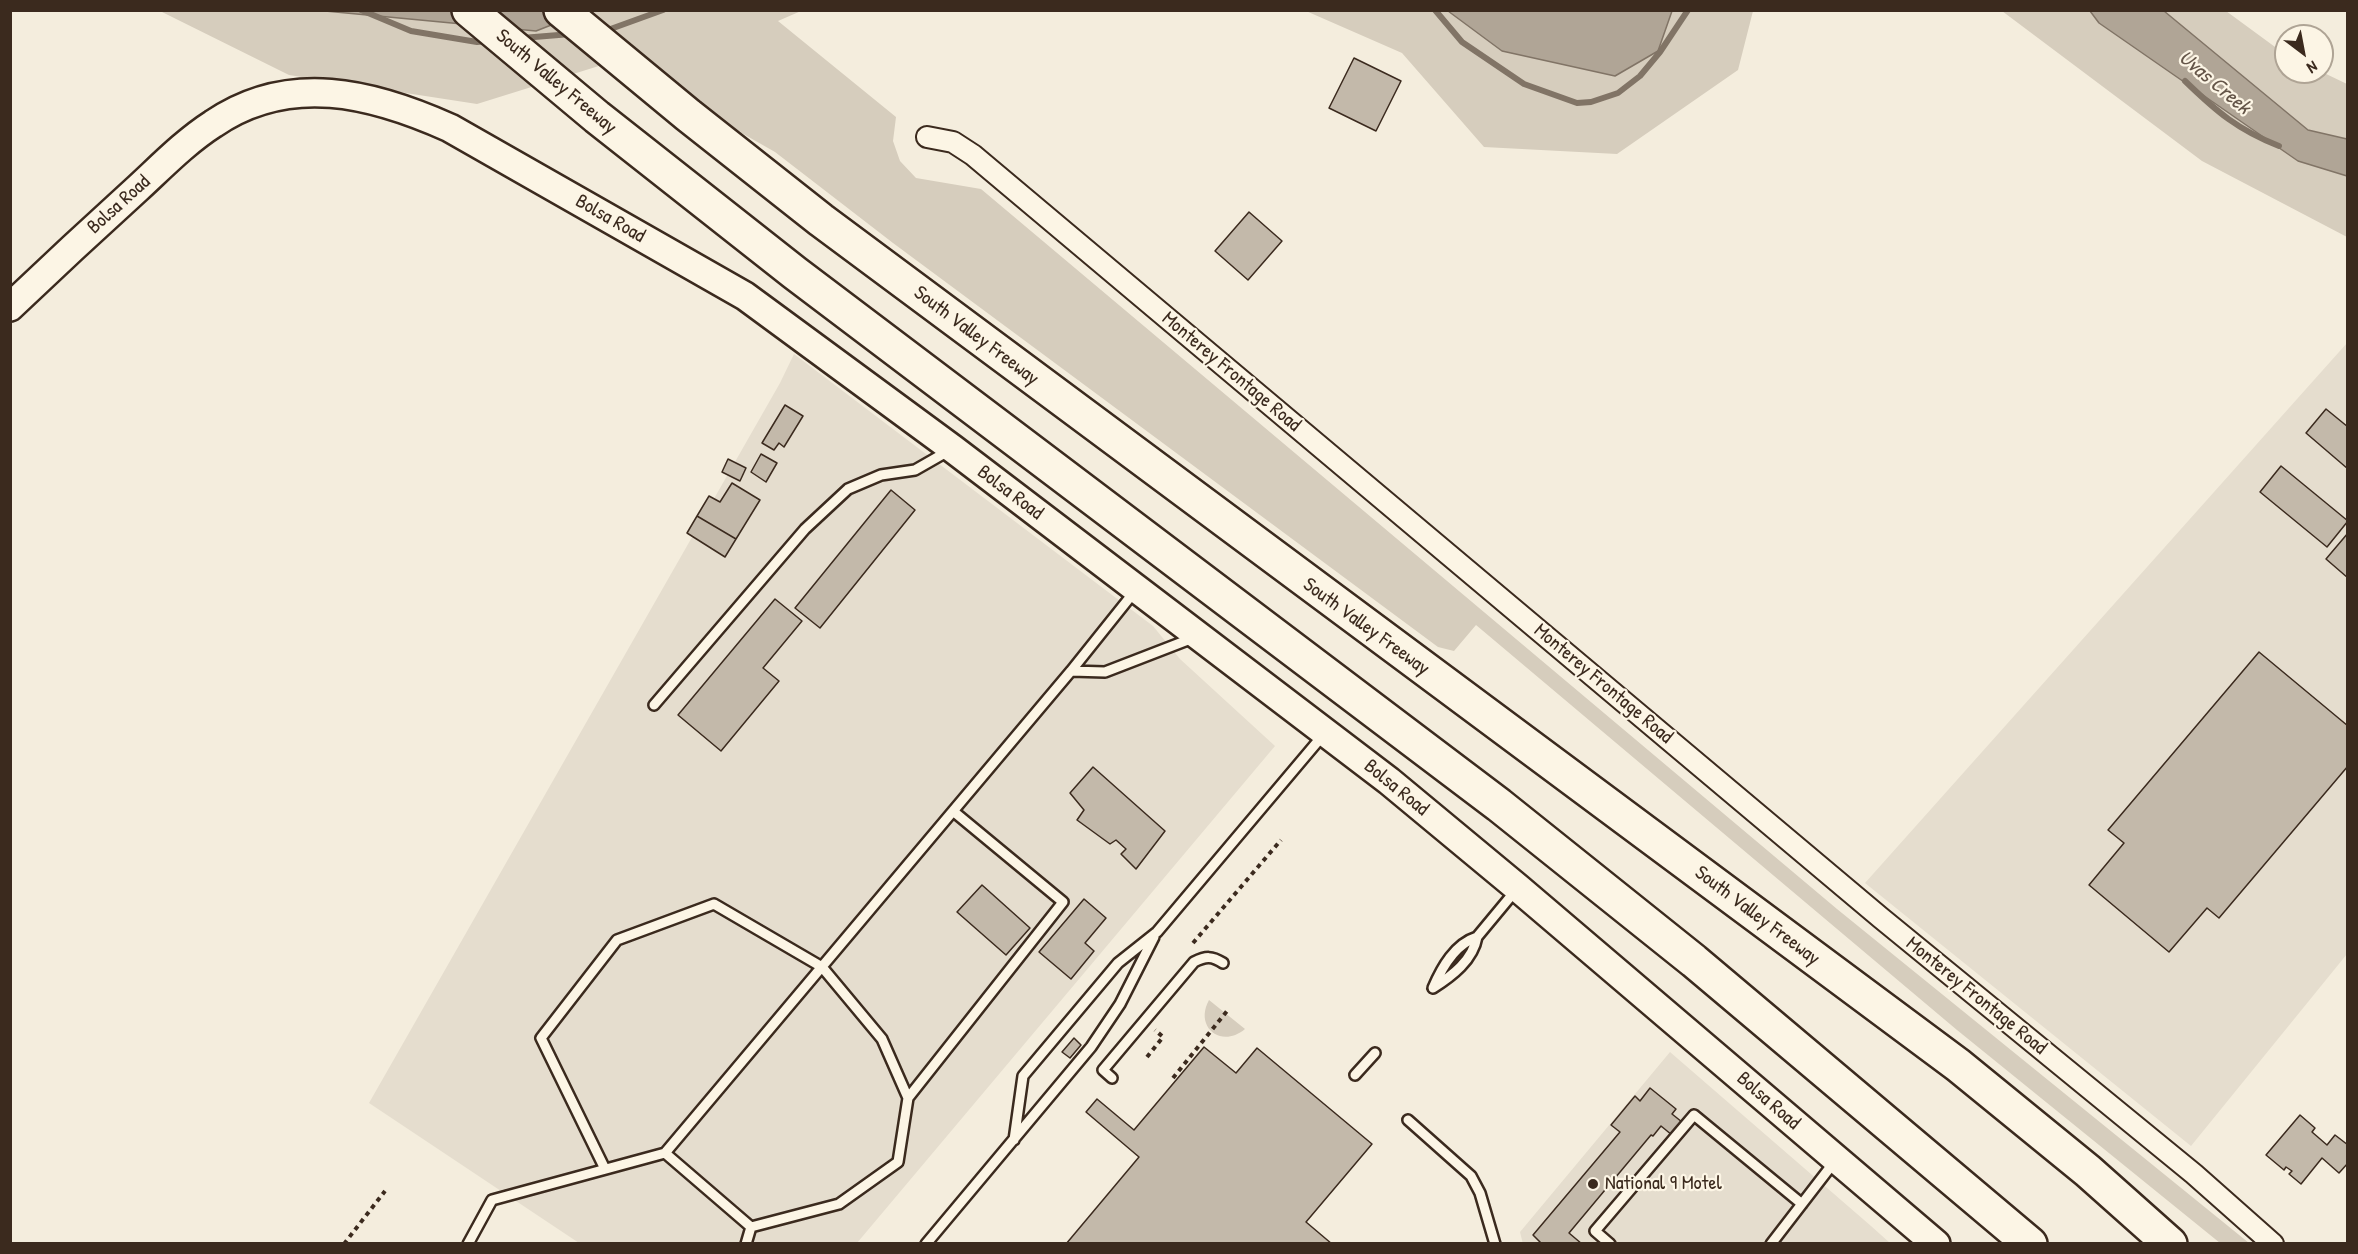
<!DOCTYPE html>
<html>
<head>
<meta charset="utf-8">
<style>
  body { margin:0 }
  #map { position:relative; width:2358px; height:1254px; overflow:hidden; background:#f4eddd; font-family:"Patrick Hand",sans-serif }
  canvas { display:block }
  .frame { position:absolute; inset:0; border:12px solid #3b2a1e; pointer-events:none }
  .north { position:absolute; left:2274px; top:24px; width:60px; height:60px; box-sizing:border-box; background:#fcf5e5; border:2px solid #afa495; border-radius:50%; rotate:148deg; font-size:16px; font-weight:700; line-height:24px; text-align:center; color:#3b2a1e }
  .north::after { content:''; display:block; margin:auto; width:21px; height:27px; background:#3b2a1e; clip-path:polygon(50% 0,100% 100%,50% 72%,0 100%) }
</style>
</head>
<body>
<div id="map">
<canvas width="2358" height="1254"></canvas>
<div class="frame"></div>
<div class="north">N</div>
</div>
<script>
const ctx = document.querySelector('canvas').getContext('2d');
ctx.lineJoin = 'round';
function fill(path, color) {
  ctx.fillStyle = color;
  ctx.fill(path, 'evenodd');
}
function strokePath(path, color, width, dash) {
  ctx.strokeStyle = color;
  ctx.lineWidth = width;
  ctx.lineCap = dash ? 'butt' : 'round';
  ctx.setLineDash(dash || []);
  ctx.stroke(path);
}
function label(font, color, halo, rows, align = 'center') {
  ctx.font = font + ' "Patrick Hand",sans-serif';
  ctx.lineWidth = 4.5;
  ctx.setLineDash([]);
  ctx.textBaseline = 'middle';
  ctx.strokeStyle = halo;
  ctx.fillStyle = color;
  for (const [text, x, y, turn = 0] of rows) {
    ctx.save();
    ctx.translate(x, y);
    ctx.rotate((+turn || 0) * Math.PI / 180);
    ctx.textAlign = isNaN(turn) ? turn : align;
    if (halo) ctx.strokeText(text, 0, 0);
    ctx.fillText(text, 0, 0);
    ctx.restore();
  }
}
fill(new Path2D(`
  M2347,343V954L2191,1146L1865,883Z
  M794,354L1153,626L1180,659L1275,746L857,1243H579L369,1103L780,383Z
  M1670,1052L1871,1226L1890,1243L1523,1244L1520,1232Z`), '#e5ddce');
fill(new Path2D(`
  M160,11H801L778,21L896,117L893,141L900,161L916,178L981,189L1837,909L2249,1243H2220L1957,1030L1476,625L1454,651L1438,647L893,243L775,152L717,119L602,65L477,104L289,75Z
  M1306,11H1753L1738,70L1617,154L1484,147L1402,53Z
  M2002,11H2226L2286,55V72H2322L2347,84V237L2202,161Z
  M1209,1000L1245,1029C1221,1049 1194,1027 1209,1000Z`), '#d6cdbd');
const water = new Path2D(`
  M325,11H587L536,31Z
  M1448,11H1672L1658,51L1615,76L1502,51Z
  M2090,11H2164L2308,130L2347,139V176L2298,161L2099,23Z`);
fill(water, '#b0a596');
strokePath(water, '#817466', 1.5);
strokePath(new Path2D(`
  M361,10L411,31L477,42L488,41
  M1435,10L1462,42L1524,84L1577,103L1591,102L1618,93L1640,76L1660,52L1688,10
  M605,31L663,10
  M522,38L571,34
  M2185,81C2217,112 2238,130 2279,146`), '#817466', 6);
const building = new Path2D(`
  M1354,58L1401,81L1376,131L1329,108Z
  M1249,212L1282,241L1248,280L1215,251Z
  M785,405L803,416L784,447L779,443L774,450L762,443Z
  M2326,409L2348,427V469L2306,433Z
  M761,454L777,463L766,482L751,472Z
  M728,459L746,468L740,481L722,472Z
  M2281,466L2348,521L2327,547L2260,492Z
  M732,483L760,500L736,539L697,516L709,496L720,502Z
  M891,490L915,510L820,628L795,608Z
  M697,516L736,539L725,557L687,533Z
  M2348,533V578L2326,559Z
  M775,599L802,621L763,668L779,681L721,751L678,715Z
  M2259,652L2348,726V766L2219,918L2207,908L2169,952L2089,885L2124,843L2108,830Z
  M1093,767L1165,831L1136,869L1121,854L1126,849L1116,840L1110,844L1077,820L1084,810L1070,793Z
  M982,885L1030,928L1006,955L957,912Z
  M1084,899L1106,918L1085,943L1094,951L1071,979L1039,952Z
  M1074,1038L1081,1045L1070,1058L1062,1052Z
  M1204,1047L1236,1073L1257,1048L1372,1144L1306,1222L1332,1244H1066L1139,1157L1086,1112L1097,1099L1134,1130Z
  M1650,1088L1676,1109L1672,1114L1682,1122L1672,1135L1661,1126L1653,1136L1651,1135L1569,1233L1582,1244H1542L1533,1235L1620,1132L1611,1125L1635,1096L1640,1101Z
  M2300,1115L2315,1128L2312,1132L2327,1145L2335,1135L2348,1145V1163L2339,1173L2322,1158L2301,1184L2289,1174L2292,1171L2286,1167L2284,1170L2266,1155Z`);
fill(building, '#c3b9aa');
strokePath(building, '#3b2a1e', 1.5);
const service = new Path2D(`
  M1071,671L1105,672L1193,638
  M654,705L805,529L848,489L881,475L915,470L950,450
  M1477,937C1473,960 1452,976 1433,988C1442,967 1455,944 1477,937Z
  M1477,937L1516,890
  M1355,1075L1375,1053
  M1112,1078L1103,1070L1194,962C1206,956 1212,956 1223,963
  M908,1098L1063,902L953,811
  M1408,1120L1471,1176L1480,1193L1495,1244
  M1014,1140L1023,1076L1118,963L1157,932L1324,734
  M665,1153L751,1227L746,1244
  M605,1169L541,1038L617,940L714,904L822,967L882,1039L908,1098L898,1162L839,1204L751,1227
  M468,1244L492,1200L665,1153L1071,671L1135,591
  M926,1244L1091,1047L1120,1004L1154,937
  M1610,1244L1595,1231L1694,1115L1802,1204
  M1771,1244L1835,1161`);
const minor = new Path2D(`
  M927,137L953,142L973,155L1881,918L2194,1174L2273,1244`);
const secondary = new Path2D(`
  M10,307C52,267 94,228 137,189C161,167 185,142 213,124C289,72 372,93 450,128L745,296L953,449L1389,781L1518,888L1936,1244`);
const motorway = new Path2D(`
  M469,10L597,117L795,273L1499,805L1694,961L2030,1244
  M561,10L688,115L821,220L1958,1065L2088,1171L2170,1244`);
strokePath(service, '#3b2a1e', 14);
strokePath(minor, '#3b2a1e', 24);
strokePath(secondary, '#3b2a1e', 32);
strokePath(motorway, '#3b2a1e', 38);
strokePath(new Path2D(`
  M1193,943L1281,840
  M1147,1057L1163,1037L1155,1030
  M1173,1078L1227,1011
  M344,1244L385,1191`), '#3b2a1e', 4, [4.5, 4.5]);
strokePath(service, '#fcf5e5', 9);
strokePath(minor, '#fcf5e5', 20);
strokePath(secondary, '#fcf5e5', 27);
strokePath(motorway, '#fcf5e5', 33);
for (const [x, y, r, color] of [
  [1593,1184,6,"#3b2a1e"]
]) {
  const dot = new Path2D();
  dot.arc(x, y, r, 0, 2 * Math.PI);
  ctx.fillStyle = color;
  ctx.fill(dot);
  strokePath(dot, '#fcf5e5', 2);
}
label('20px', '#3b2a1e', '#fcf5e5', [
  ["South Valley Freeway",556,82,40],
  ["Bolsa Road",119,205,-42],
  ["Bolsa Road",610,219,30],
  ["South Valley Freeway",976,336,37],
  ["Monterey Frontage Road",1231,372,40],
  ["Bolsa Road",1010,493,37],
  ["South Valley Freeway",1366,627,36],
  ["Monterey Frontage Road",1603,684,40],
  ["Bolsa Road",1396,788,39],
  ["South Valley Freeway",1757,916,37],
  ["Monterey Frontage Road",1976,996,39],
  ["Bolsa Road",1768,1101,41]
]);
label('20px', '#3b2a1e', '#fcf5e5', [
  ["National 9 Motel",1605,1184]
], 'left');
label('italic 21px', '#645548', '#fcf5e5', [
  ["Uvas Creek",2214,83,40]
]);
</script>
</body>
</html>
